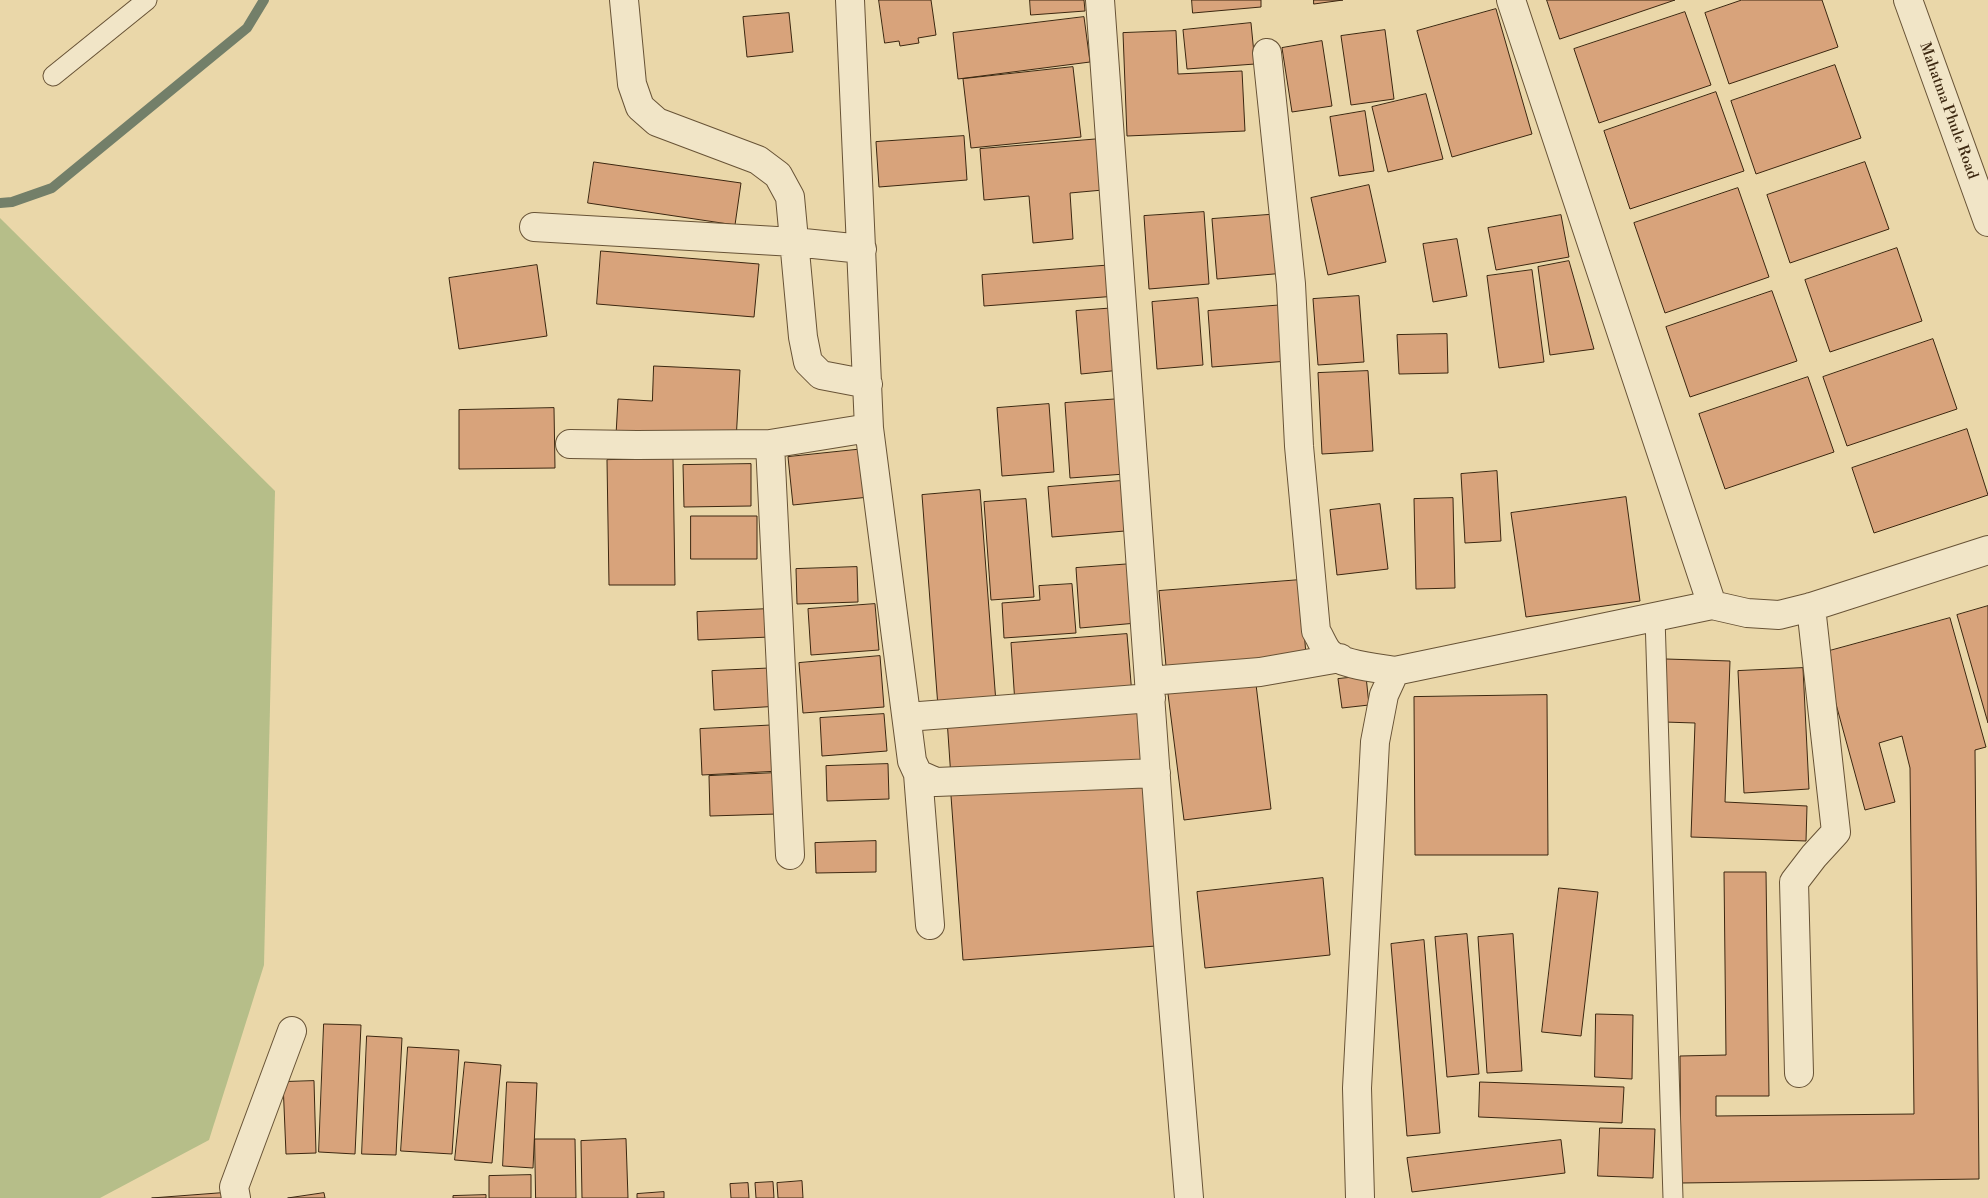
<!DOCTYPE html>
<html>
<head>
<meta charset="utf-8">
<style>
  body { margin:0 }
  canvas { display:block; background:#ead7a9 }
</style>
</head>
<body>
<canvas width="1988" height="1198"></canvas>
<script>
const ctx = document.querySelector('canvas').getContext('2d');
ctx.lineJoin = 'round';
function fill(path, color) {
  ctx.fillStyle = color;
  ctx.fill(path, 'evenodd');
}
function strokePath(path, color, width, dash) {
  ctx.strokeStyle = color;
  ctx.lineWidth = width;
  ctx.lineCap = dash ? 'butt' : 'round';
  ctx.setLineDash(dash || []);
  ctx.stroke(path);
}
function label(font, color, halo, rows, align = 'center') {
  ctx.font = font + ' "Libre Bodoni",serif';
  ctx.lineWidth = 5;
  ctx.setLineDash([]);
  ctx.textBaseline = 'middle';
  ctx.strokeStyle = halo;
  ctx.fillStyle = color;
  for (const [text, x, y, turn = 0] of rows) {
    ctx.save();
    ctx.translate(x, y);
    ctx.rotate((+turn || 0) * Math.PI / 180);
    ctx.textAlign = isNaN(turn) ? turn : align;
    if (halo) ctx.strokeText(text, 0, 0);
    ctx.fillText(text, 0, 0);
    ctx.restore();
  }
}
fill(new Path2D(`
  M0,218L275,491L264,965L209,1140L100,1198H0Z`), '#b6be89');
strokePath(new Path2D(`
  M0,203L12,202L52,188L247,28L264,0`), '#737f69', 10);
const building = new Path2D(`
  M879,0H931L936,35L918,38L919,43L900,46L899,41L885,43Z
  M1030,0H1084L1085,11L1031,15Z
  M1192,0H1261V7L1193,13Z
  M1314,0H1343L1314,4Z
  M1547,0H1675L1560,39Z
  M1742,0H1822L1838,47L1729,84L1705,13Z
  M1496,9L1532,134L1452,157L1417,31Z
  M1685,12L1711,85L1599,123L1574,49Z
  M789,13L793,52L747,57L743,17Z
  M1084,17L1090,62L958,79L953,33Z
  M1251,23L1255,64L1187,69L1183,30Z
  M1385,30L1394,99L1351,105L1341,36Z
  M1176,31L1178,74L1242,71L1245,131L1127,136L1123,33Z
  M1322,41L1332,106L1292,112L1282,48Z
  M1835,65L1861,138L1756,174L1731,101Z
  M1073,67L1081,137L971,148L963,79Z
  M1716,92L1744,171L1630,209L1604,131Z
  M1426,94L1443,159L1388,172L1372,107Z
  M1365,111L1374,171L1339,176L1330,117Z
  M964,136L967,180L879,187L876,142Z
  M1100,139L1103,190L1070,193L1073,239L1033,243L1029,196L984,200L980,149Z
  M594,162L741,183L735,225L588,203Z
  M1865,162L1889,229L1790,263L1767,195Z
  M1369,185L1386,262L1328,275L1311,198Z
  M1738,188L1769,277L1665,313L1634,223Z
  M1204,212L1209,284L1149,289L1144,216Z
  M1281,214L1285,273L1217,279L1212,219Z
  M1561,215L1569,257L1496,270L1488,228Z
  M1457,239L1467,296L1433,302L1423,244Z
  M1897,248L1922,321L1830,352L1805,280Z
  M601,251L759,264L754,317L597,304Z
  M1569,261L1594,349L1550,355L1538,267Z
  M537,265L547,336L459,349L449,278Z
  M1114,265L1117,296L984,306L982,275Z
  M1532,270L1544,362L1499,368L1487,276Z
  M1772,291L1797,361L1690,397L1666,327Z
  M1359,296L1364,362L1318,365L1313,299Z
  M1198,298L1203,365L1157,369L1152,302Z
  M1284,305L1288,361L1212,367L1208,311Z
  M1116,308L1121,370L1081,374L1076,311Z
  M1447,334L1448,373L1399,374L1397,335Z
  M1933,339L1957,409L1847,446L1823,377Z
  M654,366L740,370L736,441L616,435L618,399L652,401Z
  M1368,371L1373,451L1322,454L1318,373Z
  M1808,377L1834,452L1725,489L1699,414Z
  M1120,399L1125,474L1070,478L1065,403Z
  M1049,404L1054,472L1002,476L997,408Z
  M554,408L555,468L459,469V410Z
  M1967,429L1988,495L1874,533L1852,468Z
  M864,449L869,497L793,505L788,457Z
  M673,459L675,585H609L607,460Z
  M751,464V506L684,507L683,465Z
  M1497,471L1501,541L1465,543L1461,474Z
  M1133,480L1137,530L1052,537L1048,487Z
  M980,490L996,703L938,707L922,495Z
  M1626,497L1640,601L1526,617L1511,513Z
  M1453,498L1455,588L1416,589L1414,499Z
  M1026,499L1034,597L991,600L984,502Z
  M1380,504L1388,569L1337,575L1330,510Z
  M691,516H757V559H691Z
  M1132,564L1137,623L1080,628L1076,568Z
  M857,567L858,602L797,604L796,569Z
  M1300,580L1306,655L1166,666L1159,591Z
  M1072,584L1076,633L1004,638L1002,603L1040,600L1039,586Z
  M875,604L879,650L811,655L808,609Z
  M1988,606V723L1957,615Z
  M769,609L770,637L698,640L697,612Z
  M1950,618L1986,747L1975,750L1979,1179L1681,1183L1680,1056L1726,1055L1724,872H1766L1769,1096H1716V1116L1914,1114L1910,768L1902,736L1879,743L1895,802L1865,810L1822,653Z
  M1127,634L1132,695L1015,704L1011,643Z
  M880,656L884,707L803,713L799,663Z
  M1666,659L1730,661L1725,802L1807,806L1806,841L1691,837L1695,723L1664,722Z
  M778,668L780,706L714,710L712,671Z
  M1803,668L1809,789L1744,793L1738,671Z
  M1255,676L1271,809L1184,820L1167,686Z
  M1366,676L1369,705L1342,708L1338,679Z
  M1547,695L1548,855H1415L1414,697Z
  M1141,708L1144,767L951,778L947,719Z
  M884,714L887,751L822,756L820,718Z
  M779,725L780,771L702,775L700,729Z
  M888,764L889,799L827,801L826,766Z
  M776,773L777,814L710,816L709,776Z
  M1144,781L1156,946L963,960L951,796Z
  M876,841V872L816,873L815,843Z
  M1323,878L1330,955L1205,968L1197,892Z
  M1559,888L1598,892L1581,1036L1542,1032Z
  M1467,934L1479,1074L1447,1077L1435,937Z
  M1513,934L1522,1071L1487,1073L1478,937Z
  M1424,940L1440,1133L1407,1136L1391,944Z
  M1596,1014L1633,1015L1632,1079L1595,1077Z
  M324,1024L361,1025L355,1154L319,1152Z
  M367,1036L402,1038L396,1155L362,1154Z
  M408,1047L459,1050L452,1154L401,1151Z
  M465,1062L501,1065L492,1163L455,1160Z
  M314,1081L316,1153L286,1154L283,1082Z
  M507,1082L537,1083L533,1168L503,1166Z
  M1480,1082L1624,1087L1622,1123L1479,1117Z
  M1600,1128L1655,1129L1653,1178L1598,1176Z
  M535,1139H575L576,1198H536Z
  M626,1139L628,1198H582L581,1141Z
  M1561,1140L1565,1173L1412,1192L1407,1158Z
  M531,1175V1198H489V1176Z
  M802,1181L803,1198H778L777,1183Z
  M773,1182L774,1198H756L755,1183Z
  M748,1183L749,1198H731L730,1184Z
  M664,1192V1198H637V1194Z
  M223,1193V1198H152Z
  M324,1193L325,1198H288Z
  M486,1195V1198H453V1196Z`);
fill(building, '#d8a37b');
strokePath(building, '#3c2710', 1);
const service = new Path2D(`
  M53,76L147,0
  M1655,617L1673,1198`);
const minor = new Path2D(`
  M624,0L632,84L640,107L657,122L758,160L778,175L790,197L803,337L808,362L821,375L868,384
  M850,0L869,428L912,761L918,774L936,782L1156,773
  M1100,0L1167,931L1189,1198
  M1511,0L1712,605
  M1267,53L1291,284L1299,446L1316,631C1320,637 1323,646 1328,652C1340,665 1377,668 1395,671L1384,695L1375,742L1357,1088L1360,1198
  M534,227L794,242L862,249
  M570,444L637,445L773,444
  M1395,671L1712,605L1747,613L1779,615L1811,607L1988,550
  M1149,681L1260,672L1340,658
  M907,717L1151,698
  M918,774L930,925
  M790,855L770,444L869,428
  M1799,1073L1794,882L1814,856L1836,832L1811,607
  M236,1198L234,1187L292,1031`);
const tertiary = new Path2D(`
  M1908,0L1988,222`);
strokePath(service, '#685336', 21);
strokePath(minor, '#685336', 30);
strokePath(tertiary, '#685336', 30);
strokePath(service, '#f1e5c7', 19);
strokePath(minor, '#f1e5c7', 28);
strokePath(tertiary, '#f1e5c7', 28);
label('15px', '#3c2710', '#f1e5c7', [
  ["Mahatma Phule Road",1948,111,70]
]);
</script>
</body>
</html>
